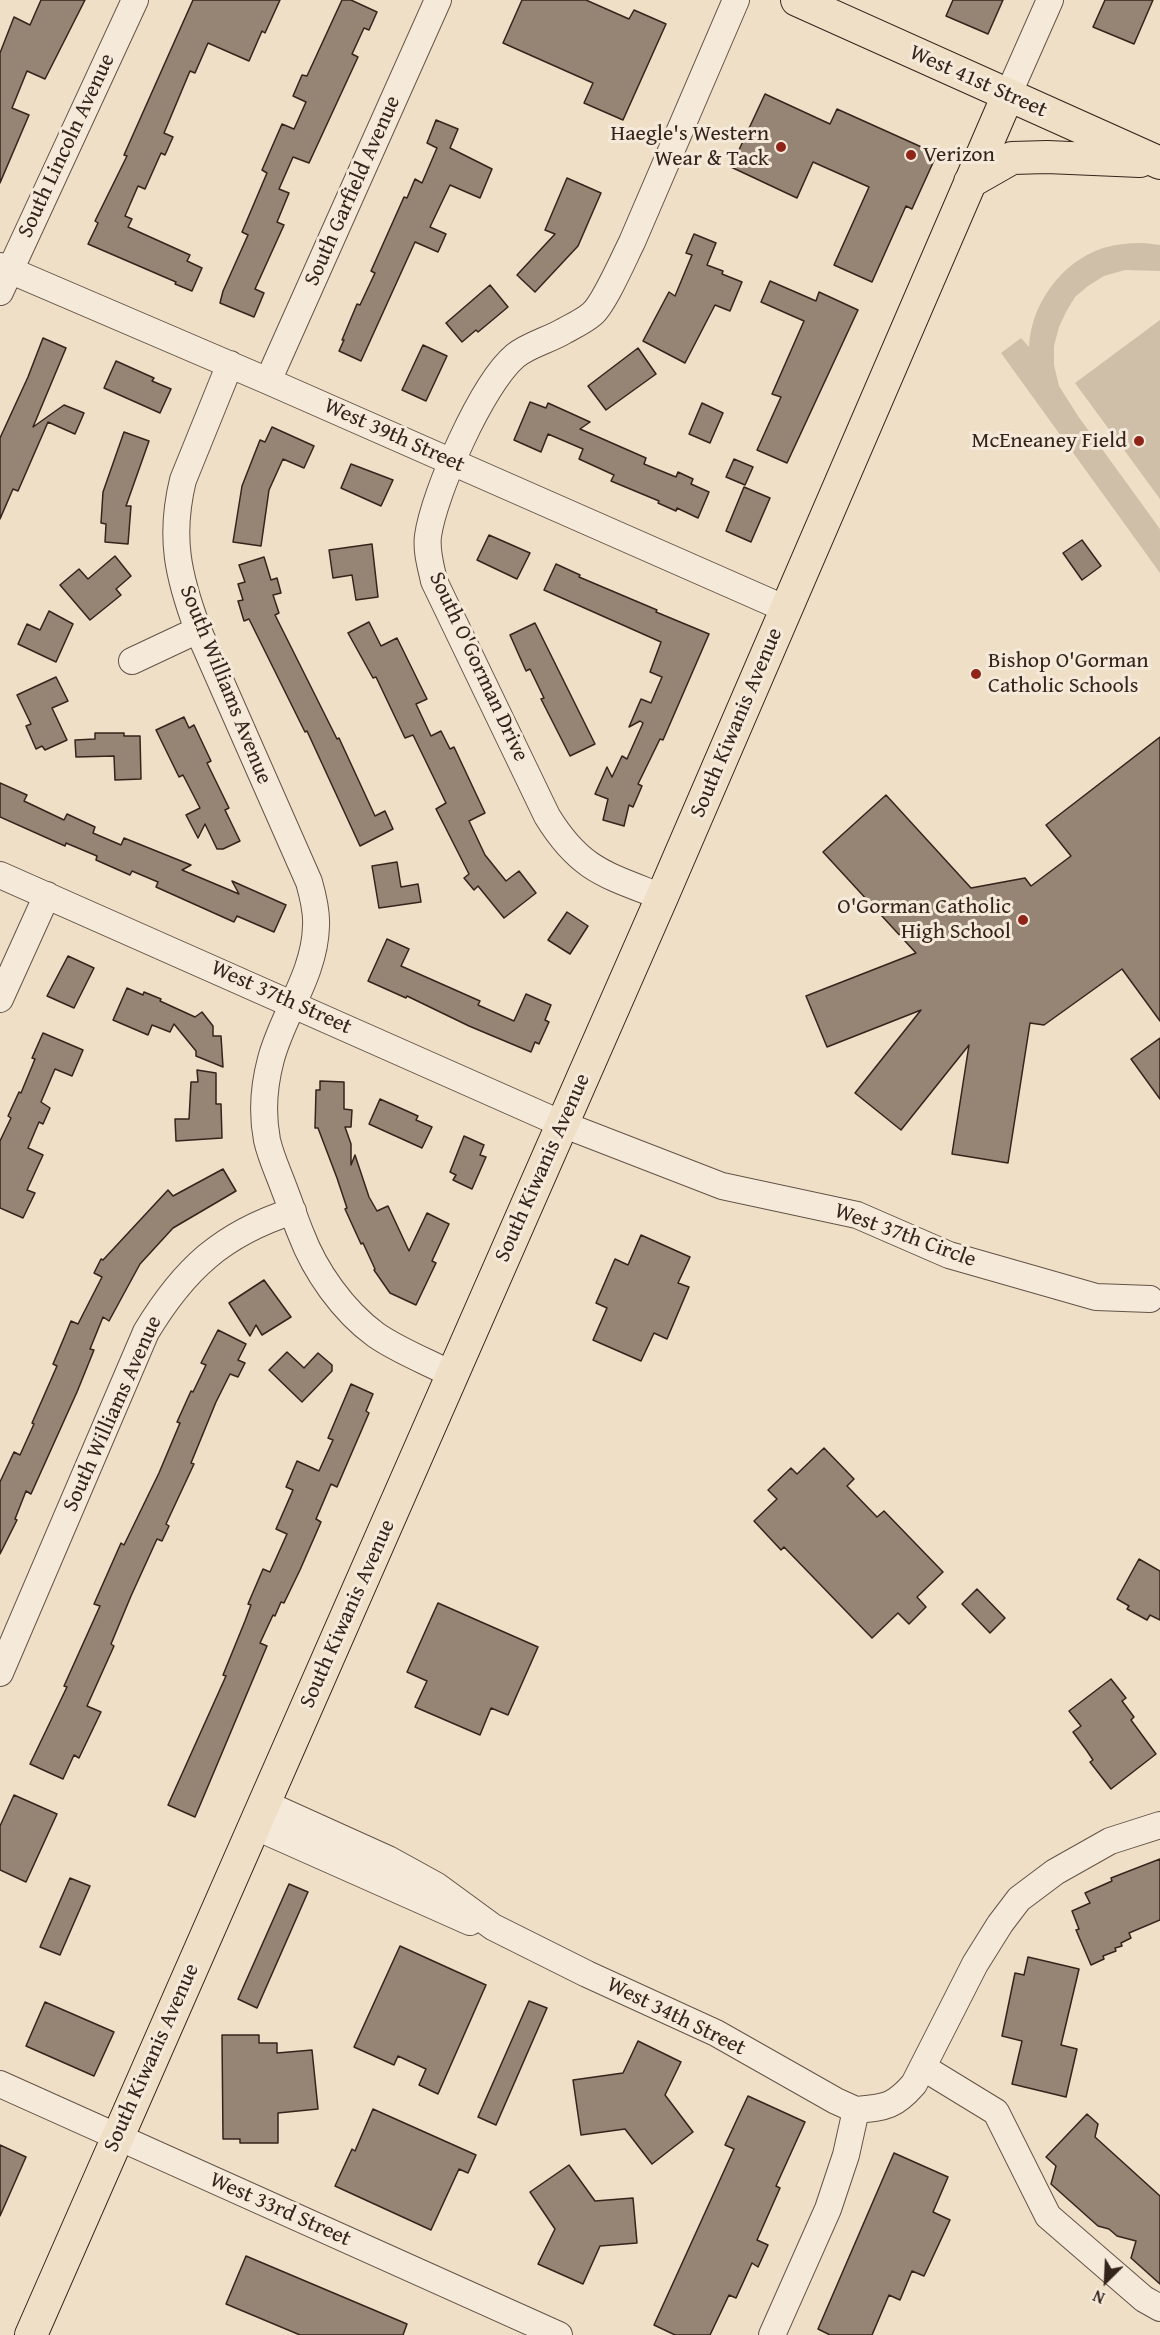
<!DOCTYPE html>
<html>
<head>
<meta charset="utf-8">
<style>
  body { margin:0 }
  #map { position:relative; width:1160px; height:2335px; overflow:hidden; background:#efdfc6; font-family:"Gentium Book Plus",serif }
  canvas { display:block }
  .north { position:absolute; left:1076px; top:2251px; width:60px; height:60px; -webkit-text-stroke:4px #f5eada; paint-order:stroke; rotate:204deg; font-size:16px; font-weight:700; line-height:24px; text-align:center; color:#35241c }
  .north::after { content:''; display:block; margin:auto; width:21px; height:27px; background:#35241c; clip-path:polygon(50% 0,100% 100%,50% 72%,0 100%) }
</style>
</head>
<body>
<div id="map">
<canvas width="1160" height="2335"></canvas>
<div class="north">N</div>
</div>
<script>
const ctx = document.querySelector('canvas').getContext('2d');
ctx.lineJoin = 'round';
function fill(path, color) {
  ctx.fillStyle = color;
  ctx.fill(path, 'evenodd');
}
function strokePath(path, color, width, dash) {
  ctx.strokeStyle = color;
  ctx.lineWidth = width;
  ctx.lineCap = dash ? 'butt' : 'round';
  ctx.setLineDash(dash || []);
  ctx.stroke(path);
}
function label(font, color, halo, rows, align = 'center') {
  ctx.font = font + ' "Gentium Book Plus",serif';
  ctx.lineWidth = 6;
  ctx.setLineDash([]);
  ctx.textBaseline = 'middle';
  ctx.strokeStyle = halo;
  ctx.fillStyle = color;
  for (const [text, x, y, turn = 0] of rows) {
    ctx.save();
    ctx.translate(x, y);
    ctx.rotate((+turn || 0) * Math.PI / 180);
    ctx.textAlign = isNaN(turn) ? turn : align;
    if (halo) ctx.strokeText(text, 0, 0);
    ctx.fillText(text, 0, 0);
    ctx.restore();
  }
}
fill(new Path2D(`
  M1144,243L1160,245V271L1125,270L1104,276L1088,286L1075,297L1066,312L1059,327L1054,346V365L1059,386L1078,416L1160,529V573L1001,353L1021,338L1029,347C1031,304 1061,262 1103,248C1117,244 1130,243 1144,243Z
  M1160,320V499L1075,383Z`), '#cfbfa9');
const building = new Path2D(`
  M41,0H85L45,79L27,71L12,108L29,115L0,183V53L14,17L30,25Z
  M193,0H280L265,33L262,31L249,61L208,43L195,73L190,71L164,133L173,137L165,155L161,153L145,189L138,186L125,216L132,219L128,227L190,255L187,261L202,268L192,291L175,284L176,282L88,244L98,223L95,221L127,156L124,155Z
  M342,0H351L377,12L369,30L364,28L352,54L358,57L309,163L293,157L279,189L289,193L277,222L284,225L255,289L264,293L254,317L220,303L223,291L248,235L242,232L267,173L262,170L282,124L294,129L306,102L293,96L302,75L307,76Z
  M522,0H586L629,19L634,10L666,24L623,120L584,103L593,83L503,43Z
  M953,0H1003L988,34L946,16Z
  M1105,0H1153L1134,44L1093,27Z
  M765,94L830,124L837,109L937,154L912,209L906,206L872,282L834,265L869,187L813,162L797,198L731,167Z
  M436,120L458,129L450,148L492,169L480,198L450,185L430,227L446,234L438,252L415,242L361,361L339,351L344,340H342L357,304L360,305L375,273L371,271L404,197L407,198L415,179L422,183L437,148L427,143Z
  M567,178L601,193L578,246L535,292L517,275L555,234L545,230Z
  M694,234L716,243L707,265L723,271L722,274L742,282L730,311L715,305L685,363L643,341L669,292L675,296L692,255L686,253Z
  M770,281L816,301L819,292L858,310L787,463L757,450L781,397L772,394L804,321L761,302Z
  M490,285L508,307L478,332L476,330L462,342L446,323Z
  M43,338L66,348L33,427L64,405L84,413L75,434L48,422L18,491L13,489L0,519V438L28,377Z
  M423,345L447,356L426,401L402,390Z
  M638,348L656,374L606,410L588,386Z
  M116,361L154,378L152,381L171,389L160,413L104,388Z
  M530,402L546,408L548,403L590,422L580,429L646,458L644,464L676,477L678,472L693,479L691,484L709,492L698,518L677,508L676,511L658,503L659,501L611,481L614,475L579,459L583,449L548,434L541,452L514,440Z
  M702,403L723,413L710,443L689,434Z
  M272,427L314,446L304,468L283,459L269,490L261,546L233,542L242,486L260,440L265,442Z
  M124,432L149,441L126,506H131L128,544L105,542L106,524L101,523L103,492Z
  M734,459L753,467L745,485L726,477Z
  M351,464L393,480L381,506L341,488Z
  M744,487L770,498L751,542L726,531Z
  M489,535L530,553L517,579L477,560Z
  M1082,540L1101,566L1082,580L1063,553Z
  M372,544L378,597L356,600L352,575L333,578L329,550Z
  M115,556L131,576L116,589L121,595L90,620L60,585L79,569L88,579Z
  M264,557L271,580L277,578L281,593L273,595L279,613L275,615L337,739L339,738L375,816L385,811L393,829L360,846L307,731L305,732L249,619L244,621L238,601L243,600L238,584L245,582L239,565Z
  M556,564L580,575L579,577L657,610L656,612L709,634L663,740L660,739L638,784L642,786L633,807L629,805L624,826L603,820L608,799L595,794L607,767L612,777L622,756L627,759L643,723L640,721L629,727L641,699L651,703L662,677L650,672L661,642L544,590Z
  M49,611L73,624L56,662L18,644L27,624L40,630Z
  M369,622L381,646L397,638L427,699L416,704L431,736L441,731L450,749L454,747L485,813L469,821L485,855L506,881L519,871L536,893L504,918L478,886L474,890L464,878L469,874L436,809L446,803L413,735L405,738L376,677L373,678L348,633Z
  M535,623L595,744L570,756L541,699L544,698L530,669L526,671L510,635Z
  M56,677L68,701L52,708L67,740L45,750L42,746L36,749L26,726L31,724L17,695Z
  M184,717L189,728L194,725L211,761L207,763L229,808L225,810L240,841L223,849H217L205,824L198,838L186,815L200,808L183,775L179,777L156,730Z
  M95,733H124V736H140L141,779L115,780L114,756L76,757L75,740L95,739Z
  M1160,737V1021L1122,969L1044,1025L1030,1023L1008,1163L952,1154L969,1045L901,1130L855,1093L921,1010L827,1047L806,996L916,953L823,852L886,795L971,888L1025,878L1031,886L1071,856L1046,825Z
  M0,783L27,795L24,801L64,820L67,814L95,827L93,833L121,845L124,838L191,865L182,870L239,894L232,881L286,905L274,932L237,916L234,922L156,887L158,882L132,871L130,875L96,860L97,856L66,843L65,846L0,817Z
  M397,862L401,887L418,884L421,902L379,908L372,866Z
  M567,912L588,926L570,954L548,940Z
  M387,939L409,949L401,966L480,1001L478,1005L514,1021L526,994L551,1005L545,1020L549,1022L539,1044L535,1042L531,1052L469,1026L407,996L406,998L368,981Z
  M68,956L94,968L74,1008L47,996Z
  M127,988L143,995L144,992L161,999L160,1001L195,1017L202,1012L213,1026V1036H221L223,1067L196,1056V1051L174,1024L170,1032L152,1025L148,1035L113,1020Z
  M43,1033L83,1050L72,1076L55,1069L41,1102L50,1108L43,1124L39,1122L28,1148L43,1155L27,1190L35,1193L23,1218L0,1208V1141L11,1118L8,1116L19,1092L21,1093L35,1059L32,1058Z
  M1160,1038V1099L1131,1059Z
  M197,1070L216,1073V1104H221L222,1138L176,1141L175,1119H189L191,1082H198Z
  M320,1081L344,1082V1109L352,1110L351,1127H345L351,1144V1165L355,1155L369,1197L377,1211L388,1206L409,1251L427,1213L449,1224L432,1261L436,1263L416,1305L390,1293L374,1270L375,1269L363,1243L361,1244L345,1209L347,1208L337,1178L318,1128H315L316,1090H320Z
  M380,1099L418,1116L416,1120L432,1127L422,1148L369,1124Z
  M464,1136L484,1145L480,1155L486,1157L472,1189L453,1180L456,1175L450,1172Z
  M223,1169L236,1191L173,1228L140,1264L109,1321L103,1317L90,1349L94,1350L77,1392L31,1494L26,1491L15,1519L17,1520L0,1554V1482L14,1452L20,1455L34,1424L32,1423L57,1366L53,1364L71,1321L78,1324L102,1277L94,1273L101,1259L103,1260L168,1190L173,1196Z
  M641,1235L690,1257L678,1283L689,1287L667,1339L654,1333L641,1361L593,1340L607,1308L596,1303L615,1259L628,1265Z
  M264,1280L291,1317L262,1335L256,1325L250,1336L229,1303Z
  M218,1330L246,1344L238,1360L245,1363L238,1377L230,1374L216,1402L191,1463L194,1464L166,1524L169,1526L162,1541L157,1539L131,1596L111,1644L114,1646L87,1706L101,1712L79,1758L74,1755L63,1779L30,1764L67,1687L64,1686L100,1606L94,1604L121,1543L124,1545L159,1473L180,1423L177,1422L191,1391L193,1392L206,1365L201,1363Z
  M287,1352L304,1368L318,1353L332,1365V1371L302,1402L269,1370Z
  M351,1384L373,1394L366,1411L369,1413L337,1487L331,1484L316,1519L321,1522L300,1570L284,1603L281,1602L275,1616L273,1615L260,1643L267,1646L195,1817L168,1805L226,1676L223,1675L245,1621L251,1605L248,1604L263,1569L270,1572L287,1534L276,1529L293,1490L286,1487L297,1461L319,1471L333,1440L328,1438Z
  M824,1448L854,1479L847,1486L877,1517L884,1511L943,1572L917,1597L926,1607L909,1624L898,1613L872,1638L784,1547L781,1550L754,1521L777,1499L768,1490L791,1468L797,1474Z
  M1139,1559L1160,1571V1620L1150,1615L1147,1620L1127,1609L1129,1606L1117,1599Z
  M977,1589L1005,1618L990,1633L962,1604Z
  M438,1603L538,1647L508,1715L491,1708L480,1735L415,1707L427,1681L407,1672Z
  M1111,1679L1126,1698L1122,1701L1134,1717L1131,1720L1156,1754L1111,1789L1090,1762L1093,1760L1087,1751L1073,1732L1081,1726L1069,1711Z
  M14,1795L57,1814L26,1882L0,1870V1826Z
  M1160,1859V1920L1129,1933L1131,1938L1121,1943L1122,1946L1115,1948L1116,1951L1103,1956L1104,1959L1091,1965L1076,1930L1079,1929L1072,1911L1090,1903L1085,1893L1112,1881L1111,1878Z
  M70,1878L90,1886L60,1955L40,1947Z
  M289,1884L308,1892L257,2008L238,1999Z
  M400,1946L486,1985L438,2094L419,2085L426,2069L398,2056L394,2065L354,2047Z
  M1028,1957L1079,1969L1061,2045L1077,2049L1066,2097L1012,2084L1022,2041L1002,2036L1015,1973L1024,1975Z
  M529,2001L547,2008L496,2125L478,2117Z
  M45,2002L114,2032L94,2076L26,2046Z
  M222,2035H259V2043H277V2053L312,2050L318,2109L278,2113V2143H240V2139H223Z
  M638,2041L681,2062L665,2095L693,2132L652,2164L625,2129L581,2135L573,2080L623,2073Z
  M748,2096L805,2122L776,2186L780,2188L757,2240L768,2245L758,2267L752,2263L736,2298L729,2295L710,2335H675L654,2325L734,2149L725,2145Z
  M373,2109L476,2155L468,2173L459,2169L431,2230L335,2186L352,2149L355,2151Z
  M1087,2114L1098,2124L1095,2137L1160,2196V2284L1131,2258L1136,2241L1117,2236L1109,2229L1098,2226L1051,2184L1056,2166L1046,2157Z
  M0,2145L26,2157L0,2216Z
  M894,2153L948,2177L933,2212L950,2220L924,2276L912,2271L900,2300L889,2295L872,2335H830L818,2329Z
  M569,2165L595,2201L633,2198L637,2243L600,2246L583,2284L538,2264L555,2229L530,2192Z
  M246,2256L407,2324L403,2335H300L226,2304Z`);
fill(building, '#968574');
strokePath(building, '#35241c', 1.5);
const minor = new Path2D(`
  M1008,95L1050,0
  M0,266L268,381L786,609
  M0,292L135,0
  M230,364L183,480C169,537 178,576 198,630L309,882C313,896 317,911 316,926C315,974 283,1014 271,1059C264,1085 262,1114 267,1140C271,1158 279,1174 285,1191C291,1206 295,1220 301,1234C315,1271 343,1311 376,1335C399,1351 428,1362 453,1375
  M268,381L438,0
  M132,661L198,630
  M0,875L562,1124L722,1186L857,1215L949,1255L1096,1297L1150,1299
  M662,897C606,875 580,870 547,816L434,581C431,567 426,551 428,536C434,493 482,384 515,356C528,345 549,340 564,331C573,326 584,321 592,314C604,304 624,258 632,242L736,0
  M0,999L47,895
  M0,1673L146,1332C184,1269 222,1234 293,1211
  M264,1803L388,1859L437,1886L493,1927L587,1974L716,2033L836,2101L856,2110
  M254,1826L470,1922
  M924,2068L996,2112L1048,2216L1144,2299L1160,2308
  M0,2084L559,2335
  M856,2110C886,2107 894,2107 914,2084L975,1964L1000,1924L1019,1899L1055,1872L1110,1841L1160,1825
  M772,2335L828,2209L846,2155L856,2110`);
const major = new Path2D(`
  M797,0L1160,163
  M970,182L1012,158L1047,157L1140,161
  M31,2335L662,897L1008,95`);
strokePath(minor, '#645346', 28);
strokePath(major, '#35241c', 34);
strokePath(minor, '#f5eada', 26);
strokePath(major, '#efdfc6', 32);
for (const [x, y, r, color] of [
  [781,147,6,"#8f2418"],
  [911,155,6,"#8f2418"],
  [1139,441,6,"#8f2418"],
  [976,674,6,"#8f2418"],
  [1023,920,6,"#8f2418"]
]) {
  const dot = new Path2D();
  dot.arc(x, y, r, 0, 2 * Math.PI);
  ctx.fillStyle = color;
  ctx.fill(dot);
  strokePath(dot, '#f5eada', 2);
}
label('22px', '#35241c', '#f5eada', [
  ["West 41st Street",978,82,24],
  ["South Lincoln Avenue",67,146,-65],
  ["South Garfield Avenue",353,191,-66],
  ["West 39th Street",394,436,24],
  ["South O'Gorman Drive",478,667,65],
  ["South Williams Avenue",225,685,68],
  ["South Kiwanis Avenue",737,723,-67],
  ["West 37th Street",281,998,24],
  ["South Kiwanis Avenue",543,1168,-66],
  ["West 37th Circle",905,1236,20],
  ["South Williams Avenue",113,1414,-66],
  ["South Kiwanis Avenue",348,1614,-66],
  ["West 34th Street",676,2017,26],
  ["South Kiwanis Avenue",152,2058,-66],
  ["West 33rd Street",280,2210,24]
]);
label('22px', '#35241c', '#f5eada', [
  ["Haegle's Western",769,134],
  ["Wear & Tack",769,159],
  ["Verizon",923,155,"left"],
  ["McEneaney Field",1127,441],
  ["Bishop O'Gorman",988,661,"left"],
  ["Catholic Schools",988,686,"left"],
  ["O'Gorman Catholic",1011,907],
  ["High School",1011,932]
], 'right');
</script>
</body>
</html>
